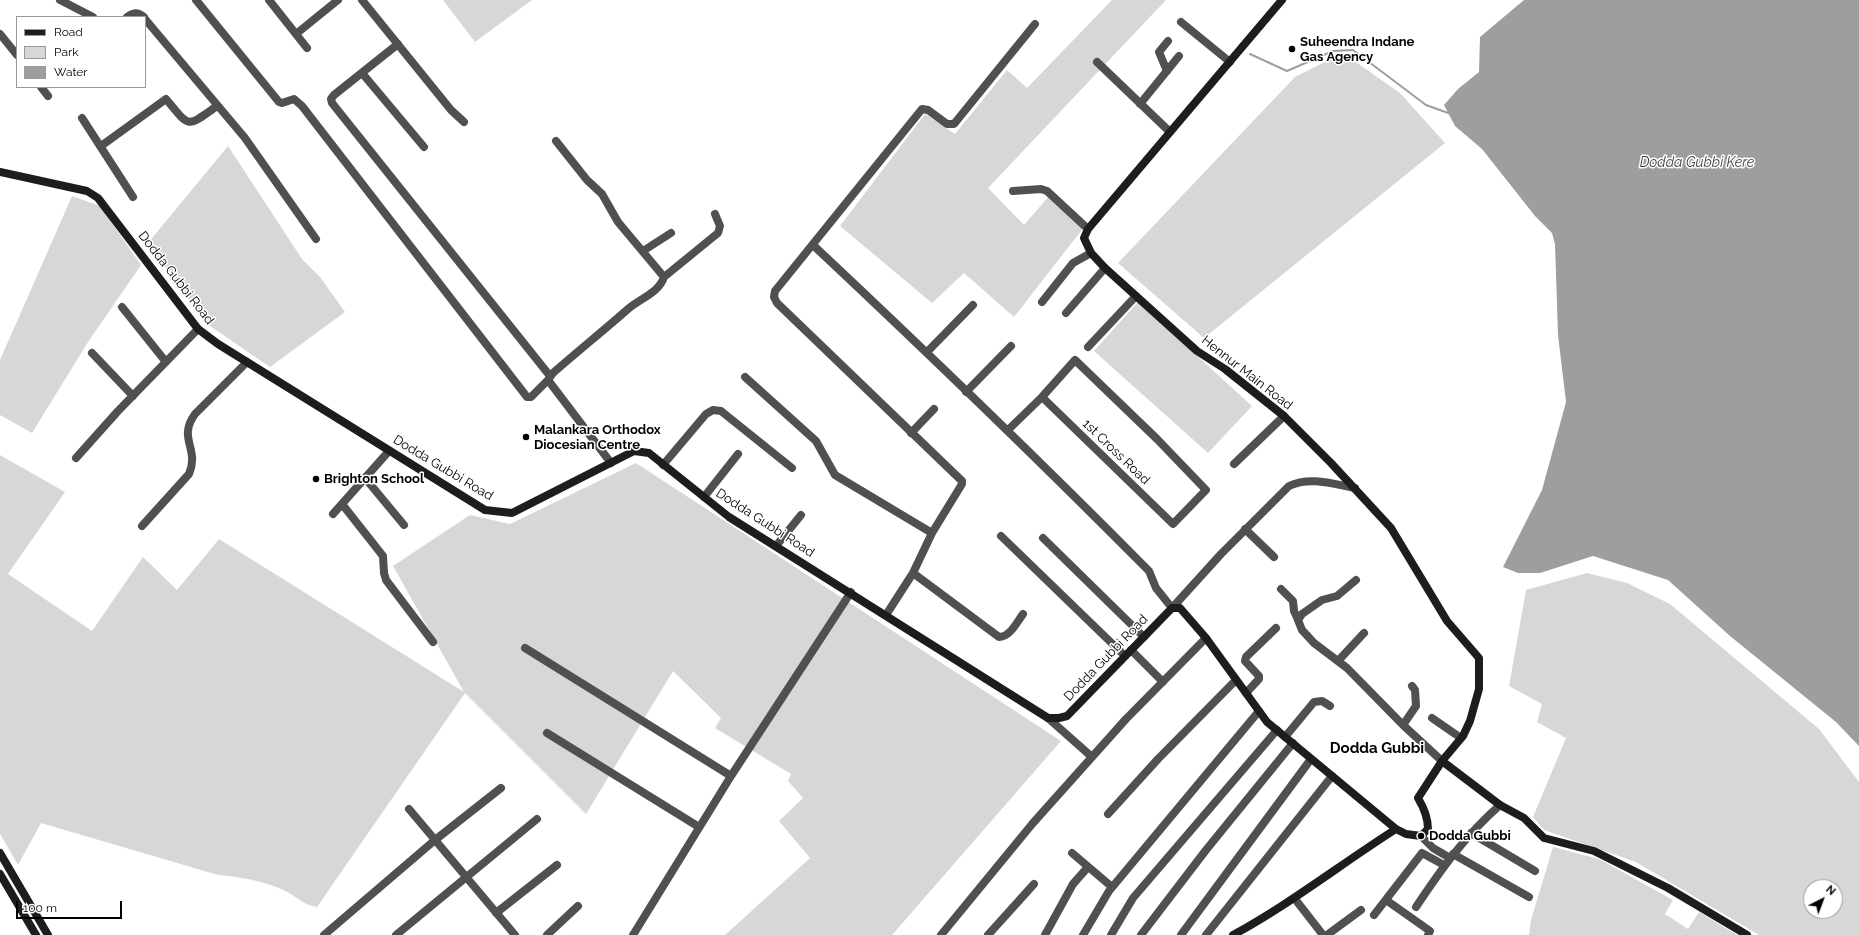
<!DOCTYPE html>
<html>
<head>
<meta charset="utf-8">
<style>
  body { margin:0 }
  #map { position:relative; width:1859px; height:935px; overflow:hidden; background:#fff; font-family:Raleway,sans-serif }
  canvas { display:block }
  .legend { position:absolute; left:16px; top:16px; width:130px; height:72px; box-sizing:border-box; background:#fff; border:1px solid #999; margin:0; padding:5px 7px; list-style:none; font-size:12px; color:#000 }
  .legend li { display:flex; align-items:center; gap:8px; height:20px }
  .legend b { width:20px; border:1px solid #999 }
  .north { position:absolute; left:1803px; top:879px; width:40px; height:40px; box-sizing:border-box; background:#fff; border:1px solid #999; border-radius:50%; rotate:42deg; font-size:11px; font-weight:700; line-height:16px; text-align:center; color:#000 }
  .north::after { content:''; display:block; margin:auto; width:14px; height:18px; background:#000; clip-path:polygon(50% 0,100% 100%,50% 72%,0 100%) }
  .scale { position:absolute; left:16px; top:901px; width:106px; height:18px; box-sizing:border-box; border:2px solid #000; border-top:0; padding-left:5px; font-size:12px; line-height:14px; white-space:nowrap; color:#000; -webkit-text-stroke:3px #fff; paint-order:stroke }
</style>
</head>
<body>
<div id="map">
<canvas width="1859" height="935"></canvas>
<ul class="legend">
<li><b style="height:5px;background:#1d1d1d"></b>Road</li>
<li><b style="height:11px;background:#d7d7d7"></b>Park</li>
<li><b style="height:11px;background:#9e9e9e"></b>Water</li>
</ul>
<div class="north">N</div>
<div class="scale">100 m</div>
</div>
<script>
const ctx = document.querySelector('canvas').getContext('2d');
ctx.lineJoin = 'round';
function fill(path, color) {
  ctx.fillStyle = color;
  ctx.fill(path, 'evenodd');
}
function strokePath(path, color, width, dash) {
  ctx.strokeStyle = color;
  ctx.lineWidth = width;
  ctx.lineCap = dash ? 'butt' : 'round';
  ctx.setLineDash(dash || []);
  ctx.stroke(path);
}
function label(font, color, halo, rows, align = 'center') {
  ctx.font = font + ' Raleway,sans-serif';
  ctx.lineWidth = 3;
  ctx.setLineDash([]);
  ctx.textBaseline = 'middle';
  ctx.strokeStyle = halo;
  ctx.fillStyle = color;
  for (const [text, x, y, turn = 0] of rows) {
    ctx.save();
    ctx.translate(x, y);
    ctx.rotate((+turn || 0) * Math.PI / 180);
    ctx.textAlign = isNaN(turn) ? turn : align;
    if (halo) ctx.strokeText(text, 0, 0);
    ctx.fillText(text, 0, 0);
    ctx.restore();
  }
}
fill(new Path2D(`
  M443,0H532L475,42Z
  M1112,0H1166L988,188L1024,225L1049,196L1084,227L1014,317L964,273L932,303L840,226L925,114L955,134L1007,70L1027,88Z
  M1343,53L1400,93L1445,143L1204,338L1118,263L1295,77Z
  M228,146L302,259L320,277L345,312L270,367L207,324L148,243Z
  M72,196L100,206L141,265L88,342L32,433L0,415V360Z
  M1138,302L1252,406L1208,453L1094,351Z
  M0,455L65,492L8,574L92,631L143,557L177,590L219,539L464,692L393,566L470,515L510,524L636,463L1061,741L892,935H725L810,858L779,821L803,798L788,781L791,774L715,728L721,718L673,671L586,814L465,693L317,907C302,905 293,893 279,888C259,880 240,877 218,875L41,823L18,865L0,834Z
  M1587,573L1627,583L1670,604L1819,729L1859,782V935H1759L1636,862L1544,830L1533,817L1566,738L1537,722L1542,704L1509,686L1526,590ZM1811,887H1835V911H1811Z
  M1553,847L1599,859L1673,900L1665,914L1688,929L1699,912L1737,935H1529L1531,920Z`), '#d7d7d7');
fill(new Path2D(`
  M1524,0H1859V746L1836,722L1730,636L1668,580L1593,556L1540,573H1518L1503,567L1542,490L1566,402L1558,335L1555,244L1552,233L1535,216L1482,149L1455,126L1444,105L1458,89L1479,72L1480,37Z`), '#9e9e9e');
strokePath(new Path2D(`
  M1250,54L1287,71L1333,51L1353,50L1426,105L1451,114`), '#9e9e9e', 2);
strokePath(new Path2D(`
  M60,0L93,17
  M196,0L279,102L282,103L294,99L302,106L527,397H531L548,380
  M269,0L307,48
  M362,0L451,110L464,122
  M127,17C133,13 137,11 144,17
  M145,19L245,138L316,239
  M1181,22L1230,62
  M0,34L17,55
  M296,34L338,0
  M398,44L334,95L331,99L332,103L550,376
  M1097,62L1170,132
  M1167,71L1159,52L1168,41
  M362,73L424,147
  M41,87L48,96
  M1140,104L1179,56
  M82,118L133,197
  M556,141L587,180L602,194L618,222L664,277C659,293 639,299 628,309C603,331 578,351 553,373L548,380L611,463
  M101,146L166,99C190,128 186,128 217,106
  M1013,191L1041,189L1047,191L1088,229
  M813,245C927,352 1039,460 1149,571L1156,588L1172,608L1221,554L1289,486C1310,476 1333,484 1355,488
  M643,251L671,233
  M664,277L718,233L720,226L715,214
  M1042,302L1073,263L1091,253
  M122,307L166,362
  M1066,313L1105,268
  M1088,347L1136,296
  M927,352L973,305
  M92,353L133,396
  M745,377L816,441L835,475L932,533
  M966,392L1011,346
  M1008,430L1042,397L1075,360L1157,439L1206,490L1173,524L1042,397
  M911,433L934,409
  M76,458L118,411L198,329
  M1234,464L1284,416
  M663,465L706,414L713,410L721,411L792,468
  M365,478L404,525
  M704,497L738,454
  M342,504L383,556L384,573L386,580L433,642
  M333,514L389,451
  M142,526L189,474C200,448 177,439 195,414L247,362
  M1245,529L1274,557
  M1001,536L1125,656
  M1043,538L1144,637
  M776,546L801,515
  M913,573L999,637C1010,637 1017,622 1023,614
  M1356,580L1337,596L1322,600L1302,614L1298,620L1302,630L1314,643L1347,668L1403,725L1442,761
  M1281,589L1293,601L1294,611L1298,620
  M886,615L913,573L932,533L962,484V481L777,303L774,297L775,291L922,109L928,110L947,124H954L1035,24
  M525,648L731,776
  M1131,650L1163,682
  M1338,661L1364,633
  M1246,693L1259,679V676L1245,661L1246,657L1276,628
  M1048,718L1092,757
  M1432,718L1461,738
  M1403,725L1416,706L1415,690L1412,686
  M547,733L699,827
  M1285,737L1314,702L1322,701L1330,706
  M409,809L515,935
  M1108,814L1158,759L1236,680
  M1471,833L1535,871
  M1421,836L1433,848L1450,858
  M1072,853L1112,887
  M1453,854L1529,897
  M1295,899L1323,935
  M1386,900L1430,931L1428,935
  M1416,907C1442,868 1465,836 1500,805
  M496,913L557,865
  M1374,915L1422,853L1444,865
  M324,935L435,840L501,788
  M396,935L537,819
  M547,935L578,906
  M633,935L731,776L851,592
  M941,935L1033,823L1126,719L1206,638
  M988,935L1034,884
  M1045,935L1073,884L1088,867
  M1083,935L1109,891L1259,711
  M1111,935L1133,898L1277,730
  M1141,935L1206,850L1293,743
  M1181,935L1311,759
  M1206,935L1332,776
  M1327,935L1361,910`), '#505050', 8);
strokePath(new Path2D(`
  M0,172L87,191L98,198L198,329L218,344L485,510L512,513L634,451L649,453L729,517L1048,718H1059L1067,716L1172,608H1180L1206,638L1267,722L1396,829L1406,834L1421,836L1428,829C1428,817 1424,808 1418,798L1442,761L1463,736L1470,721L1479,689V658L1447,621L1391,528L1331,463L1284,416L1225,369L1197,351L1105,268L1091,253L1084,238L1088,229L1282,0
  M1442,761L1500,805L1524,818L1544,838L1594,851L1668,888L1747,935
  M0,853L48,935
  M0,874L36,935
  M1233,935C1290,904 1341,864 1396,829`), '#1d1d1d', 8);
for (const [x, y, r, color] of [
  [1292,49,4,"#000"],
  [526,437,4,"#000"],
  [316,479,4,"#000"],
  [1421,836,4,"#000"]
]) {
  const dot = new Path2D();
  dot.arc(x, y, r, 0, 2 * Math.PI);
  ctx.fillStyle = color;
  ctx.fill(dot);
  strokePath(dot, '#fff', 1.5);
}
label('bold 13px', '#000', '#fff', [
  ["Suheendra Indane",1300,42],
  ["Gas Agency",1300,57],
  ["Malankara Orthodox",534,430],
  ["Diocesian Centre",534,445],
  ["Brighton School",324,479],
  ["Dodda Gubbi",1429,836]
], 'left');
label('13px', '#000', '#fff', [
  ["Dodda Gubbi Road",176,278,52],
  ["Hennur Main Road",1247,373,38],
  ["1st Cross Road",1116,452,44],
  ["Dodda Gubbi Road",443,468,31],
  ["Dodda Gubbi Road",765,523,33],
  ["Dodda Gubbi Road",1106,658,-46]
]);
label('italic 14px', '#3f3f3f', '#fff', [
  ["Dodda Gubbi Kere",1697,163]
]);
label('bold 15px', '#000', '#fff', [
  ["Dodda Gubbi",1377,748]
]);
</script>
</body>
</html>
